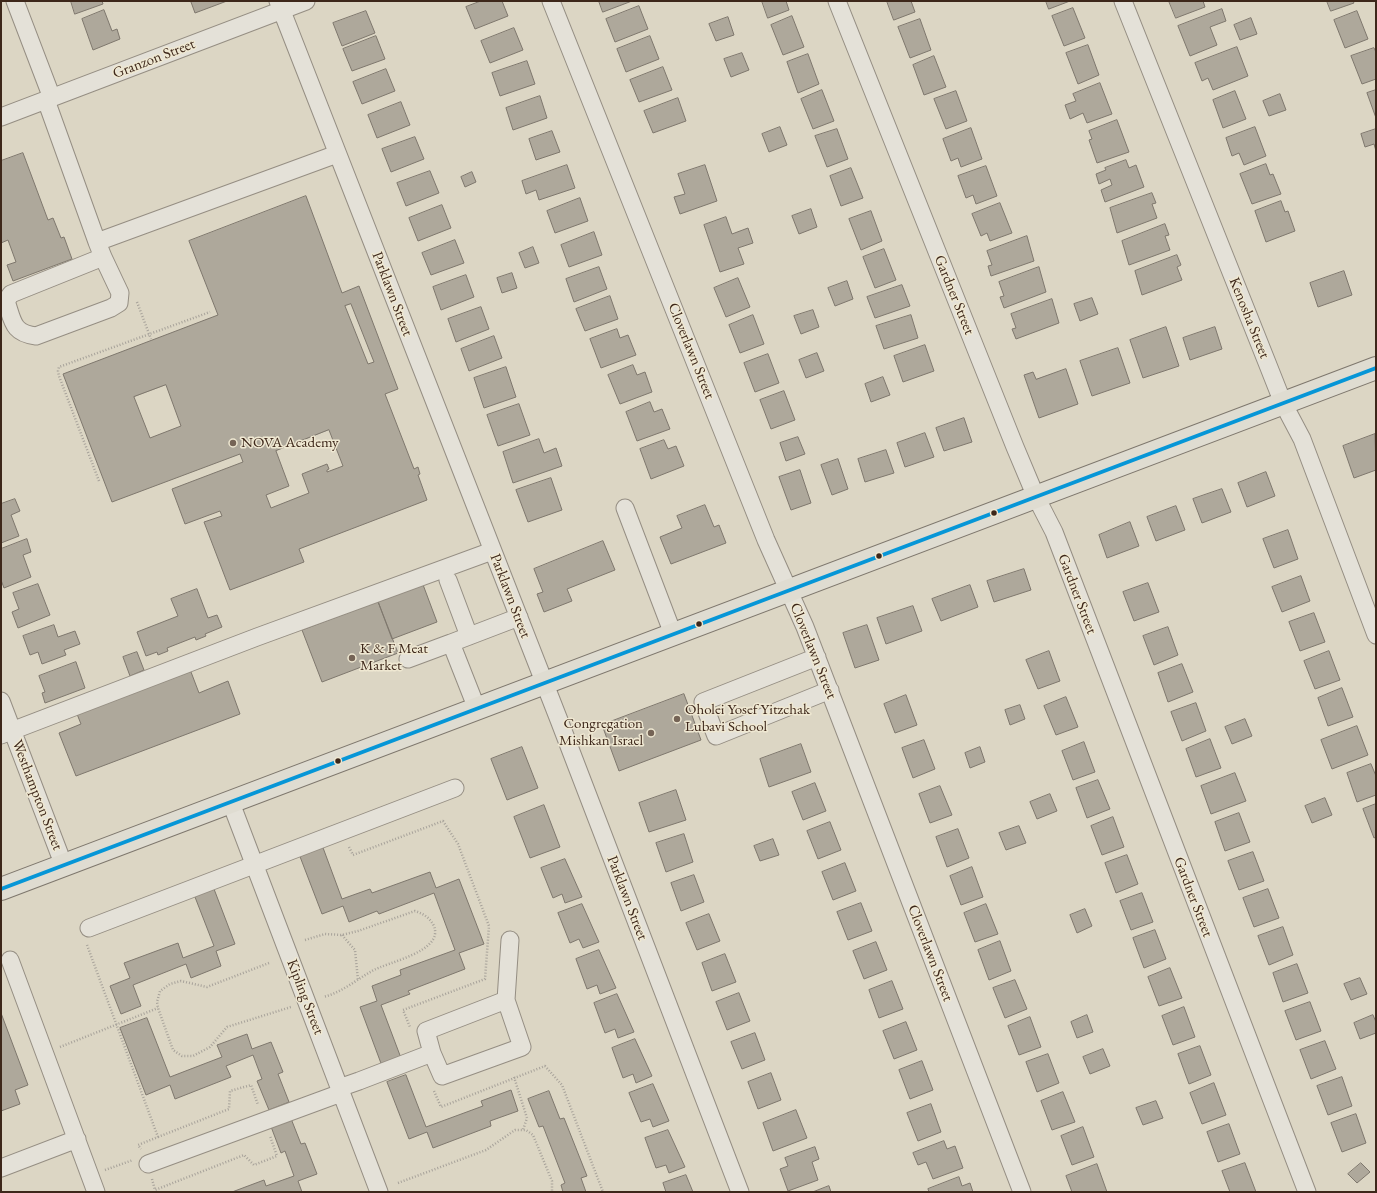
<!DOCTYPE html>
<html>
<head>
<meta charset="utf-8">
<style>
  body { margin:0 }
  #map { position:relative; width:1377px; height:1193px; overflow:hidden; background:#dcd6c4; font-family:"EB Garamond",serif }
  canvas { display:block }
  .frame { position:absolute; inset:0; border:2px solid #3d271a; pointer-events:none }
</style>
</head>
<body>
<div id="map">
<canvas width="1377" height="1193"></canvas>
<div class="frame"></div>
</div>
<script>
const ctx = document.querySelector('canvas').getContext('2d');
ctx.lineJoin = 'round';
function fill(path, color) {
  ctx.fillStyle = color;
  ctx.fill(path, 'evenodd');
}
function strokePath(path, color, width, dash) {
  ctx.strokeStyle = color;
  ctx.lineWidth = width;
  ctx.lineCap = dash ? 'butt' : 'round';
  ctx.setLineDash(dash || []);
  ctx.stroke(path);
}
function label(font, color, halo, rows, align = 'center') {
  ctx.font = font + ' "EB Garamond",serif';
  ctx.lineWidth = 3;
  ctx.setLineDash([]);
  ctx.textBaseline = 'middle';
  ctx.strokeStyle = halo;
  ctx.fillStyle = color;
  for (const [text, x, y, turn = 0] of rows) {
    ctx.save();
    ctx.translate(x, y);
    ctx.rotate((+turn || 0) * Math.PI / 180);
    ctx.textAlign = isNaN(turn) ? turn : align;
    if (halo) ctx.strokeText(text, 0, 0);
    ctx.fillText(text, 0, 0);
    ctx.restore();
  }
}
const building = new Path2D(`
  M71,1H102L103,4L75,14Z
  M192,1H227L195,13L191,2Z
  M481,1H502L508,16L475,29L466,7Z
  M599,1H632L603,12Z
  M762,1H786L789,10L768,18Z
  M887,1H911L915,12L894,20Z
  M1046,1H1070L1049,9Z
  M1169,1H1203L1205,7L1176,18Z
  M1327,1H1353L1354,3L1331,11Z
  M639,6L648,29L615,42L606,19Z
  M1073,8L1085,38L1064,46L1052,16Z
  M1222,9L1226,21L1210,27L1217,45L1190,56L1178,26Z
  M104,10L112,31L117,29L120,39L93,50L82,19Z
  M366,11L375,33L342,46L333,23Z
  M1357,11L1368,39L1345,48L1334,20Z
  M792,16L804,47L783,55L771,25Z
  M728,17L734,35L716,41L709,24Z
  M1251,18L1257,34L1240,40L1234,25Z
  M920,19L931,50L910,58L898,27Z
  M514,28L523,50L490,63L481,41Z
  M376,36L385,59L352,71L343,49Z
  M650,36L659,59L626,72L617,49Z
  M1088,45L1099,75L1078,84L1066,53Z
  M1237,47L1248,76L1213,90L1208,78L1202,81L1195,63Z
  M1374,48L1376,52V79L1362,84L1351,56Z
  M742,53L749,70L731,77L724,59Z
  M808,54L819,84L798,93L787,62Z
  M934,56L946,87L924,95L913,65Z
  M527,61L535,84L500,96L492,73Z
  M663,67L672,90L639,102L630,80Z
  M386,69L395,91L362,104L353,82Z
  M1100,83L1112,114L1087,123L1083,113L1070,119L1065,105L1076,101L1073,94Z
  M822,90L834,121L813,129L801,99Z
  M1376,90V118L1367,93Z
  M956,91L967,121L946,129L934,99Z
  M1235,91L1246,119L1223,128L1213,100Z
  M1280,94L1286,110L1269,116L1263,101Z
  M540,96L547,118L513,130L506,108Z
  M678,98L686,121L653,133L644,111Z
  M401,102L410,125L377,138L368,115Z
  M1117,120L1129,152L1097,163L1089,140L1092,139L1089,131Z
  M780,127L787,145L769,152L762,134Z
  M1255,127L1266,156L1244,165L1239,153L1232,156L1226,138Z
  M971,128L982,159L961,167L958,158L951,161L943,139Z
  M837,129L848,159L827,167L815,136Z
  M1376,129V151L1374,144L1365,147L1361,134Z
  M552,131L560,152L536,160L529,139Z
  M415,137L424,159L391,172L382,149Z
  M23,153L48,220L53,218L61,238L64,237L72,259L13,281L7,265L16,262L8,240L1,243V161Z
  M1126,160L1129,168L1136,165L1144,187L1105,202L1101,190L1112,185L1110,179L1099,184L1096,174L1106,170L1105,168Z
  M1266,164L1270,175L1273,174L1281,194L1252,204L1240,174Z
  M567,165L575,188L539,200L536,190L526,194L522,181Z
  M705,165L717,201L680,214L674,197L685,194L678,174Z
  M986,166L997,196L976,204L973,195L966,198L958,176Z
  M851,168L863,198L841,206L830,176Z
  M430,171L439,193L406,206L397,183Z
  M472,172L476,182L465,187L461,177Z
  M1152,193L1156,203L1152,204L1157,218L1117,233L1110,208Z
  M306,196L342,293L359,286L398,389L385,394L414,469L418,467L420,474L418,475L427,500L299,549L304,562L230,590L204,522L222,516L220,511L185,524L172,489L243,462L240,454L112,502L63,374L218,315L189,241ZM351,304L374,362L368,364L345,306ZM166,385L181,426L150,438L134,397ZM329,430L343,466L327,472V470L329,469L327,464L302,474L309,493L271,508L266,495L289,486L276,451Z
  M580,198L588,221L555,233L547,211Z
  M1281,201L1285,212L1288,211L1295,231L1266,242L1255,211Z
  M1000,203L1012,233L990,241L987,233L981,236L972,214Z
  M442,205L451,228L418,241L409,218Z
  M811,209L817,227L799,234L792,216Z
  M871,211L882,241L861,250L849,219Z
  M726,217L732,234L748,228L753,243L738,248L744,264L720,272L704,225Z
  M1165,224L1169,235L1165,236L1170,250L1129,265L1122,241Z
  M594,232L602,255L569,267L561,245Z
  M1027,236L1034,261L991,276L988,266L992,265L987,251Z
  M455,240L464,263L431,275L422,253Z
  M533,247L539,263L525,268L519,253Z
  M884,249L896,280L875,288L863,257Z
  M1177,255L1181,265L1177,267L1182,280L1142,295L1135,271Z
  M599,267L607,289L574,302L566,279Z
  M1039,267L1046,292L1004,308L1000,297L1004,296L999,282Z
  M1344,271L1352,295L1318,307L1310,283Z
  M512,273L517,288L502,293L497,278Z
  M466,275L474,297L441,310L433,287Z
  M738,278L750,307L726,317L714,288Z
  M847,281L853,299L835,306L828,288Z
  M902,285L910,306L875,318L867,297Z
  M610,296L618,319L585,331L576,309Z
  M1092,298L1098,314L1080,321L1074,304Z
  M1052,299L1059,323L1016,339L1012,329L1016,328L1011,314Z
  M481,307L489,329L456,342L448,319Z
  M813,310L819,327L801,334L794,316Z
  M753,315L764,344L740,353L729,325Z
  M911,315L918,338L884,349L876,326Z
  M1166,327L1179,366L1143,378L1130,340Z
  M1215,327L1222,349L1190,360L1183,338Z
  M617,329L620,338L628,335L636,355L601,368L590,339Z
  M494,336L502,358L469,371L461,349Z
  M925,345L934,371L903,382L894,356Z
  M1118,348L1130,383L1092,396L1080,361Z
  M817,353L824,371L806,378L799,360Z
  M768,354L779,383L755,392L744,363Z
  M633,365L637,375L645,372L652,392L620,404L608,375Z
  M506,367L516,397L484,408L474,378Z
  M1066,369L1078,404L1039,418L1024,375L1033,372L1036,379Z
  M883,377L890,395L871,402L865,384Z
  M784,391L795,420L771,429L760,400Z
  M650,402L654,412L662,409L670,429L637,441L626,412Z
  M519,404L530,435L498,446L487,415Z
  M964,418L972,442L944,451L936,428Z
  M925,433L934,457L905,467L897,443Z
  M1375,434L1376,470L1354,478L1343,446Z
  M798,437L805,454L786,461L780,443Z
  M539,439L544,453L556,448L562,466L513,483L503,452Z
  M664,440L668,449L676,446L684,466L651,479L640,449Z
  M886,450L894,473L865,482L858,459Z
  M838,459L848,489L832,495L821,465Z
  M800,470L811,503L791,510L779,477Z
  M1266,472L1275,496L1247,507L1238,483Z
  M551,478L562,510L528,522L516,490Z
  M1222,489L1231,512L1202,523L1193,499Z
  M15,499L20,511L11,515L19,536L1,543V504Z
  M705,505L714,527L719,525L726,543L671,564L660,537L682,528L677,516Z
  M1176,506L1185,530L1156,541L1147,517Z
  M1130,522L1139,546L1107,558L1099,535Z
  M1288,530L1298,559L1274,568L1263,539Z
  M27,539L31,552L23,555L31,577L4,588L1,580V549Z
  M603,541L615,570L567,589L572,601L544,612L537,594L543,592L534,569Z
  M1024,569L1031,590L994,602L987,581Z
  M1301,576L1310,601L1282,612L1272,587Z
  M422,582L437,622L392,639L377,599Z
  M1148,583L1159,612L1134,621L1123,592Z
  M38,584L50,615L18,628L12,612L19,609L13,593Z
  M970,585L978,607L941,621L932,599Z
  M197,589L208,618L217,615L222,627L205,634L206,636L196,640L195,637L167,648L168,651L158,655L157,652L146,656L137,632L178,616L171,599Z
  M377,599L398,653L322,682L302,630L363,607Z
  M913,606L922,631L886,644L877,618Z
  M1314,613L1325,642L1300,651L1289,622Z
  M54,625L58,637L75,631L80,644L64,650L66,655L42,664L38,652L30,655L23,636Z
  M867,625L879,660L855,668L843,633Z
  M1168,627L1178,655L1154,665L1143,636Z
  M1049,651L1060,681L1038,689L1026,660Z
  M1329,651L1340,680L1315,689L1304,661Z
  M137,652L144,670L130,676L123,657Z
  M76,662L85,688L45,703L42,693L45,692L39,676Z
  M1182,664L1193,692L1168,702L1158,673Z
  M191,672L199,693L228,681L240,714L76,776L59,733L81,724L77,714Z
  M1342,688L1353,717L1328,726L1318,698Z
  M684,694L701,740L619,771L602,725Z
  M906,695L917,725L895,733L884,704Z
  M1066,697L1078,727L1056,735L1044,706Z
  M1196,703L1206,731L1182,741L1171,712Z
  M1020,705L1025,719L1010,725L1005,710Z
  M1245,719L1252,736L1232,744L1225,727Z
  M1357,726L1368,755L1332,769L1321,740Z
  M1210,739L1221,768L1196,777L1186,749Z
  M924,740L935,769L913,778L902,748Z
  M1084,742L1095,772L1073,780L1062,751Z
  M801,744L811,772L769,787L760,759Z
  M522,747L538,788L507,800L491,759Z
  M980,747L985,762L970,768L965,753Z
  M1371,764L1376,776V795L1357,802L1347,773Z
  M1235,773L1246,801L1211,814L1201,786Z
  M1098,780L1110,809L1087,818L1076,788Z
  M815,783L826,811L803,820L792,792Z
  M940,786L952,815L930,823L919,794Z
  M676,790L686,820L649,832L639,803Z
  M1050,794L1057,811L1037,819L1030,802Z
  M1325,798L1332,815L1312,823L1305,806Z
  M1376,804V837L1374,838L1363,809Z
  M544,805L560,847L530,858L514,817Z
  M1239,813L1250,842L1225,851L1215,822Z
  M1113,817L1124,847L1102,855L1091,826Z
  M830,822L841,850L818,859L807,831Z
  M1019,826L1026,843L1006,850L999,833Z
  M958,829L969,858L947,867L936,837Z
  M684,834L693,862L666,872L656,843Z
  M773,839L779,855L760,861L754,846Z
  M322,845L342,899L370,889L372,893L430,872L436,888L459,879L484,944L459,953L465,969L408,991L410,994L381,1005L401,1058L382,1066L360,1007L377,1001L372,986L401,975L400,970L455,950L434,893L379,914L377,911L349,922L343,906L322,914L299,854Z
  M1253,852L1264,881L1239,890L1228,861Z
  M1127,855L1138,884L1116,893L1105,863Z
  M565,859L582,897L565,903L562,894L553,898L541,868Z
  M845,863L856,891L833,900L822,872Z
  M972,867L983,897L961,905L950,876Z
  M694,875L704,902L681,911L671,883Z
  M214,889L235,944L216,951L221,966L191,978L186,964L133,985L141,1006L121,1014L110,986L130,978L124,963L178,943L183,958L214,946L195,897Z
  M1268,889L1279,918L1254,927L1243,898Z
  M1142,893L1153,922L1131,930L1120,901Z
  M861,903L872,931L848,940L837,912Z
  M582,904L599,942L583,948L579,939L570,943L558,913Z
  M986,904L998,934L975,942L964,913Z
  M1085,909L1092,926L1077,933L1070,915Z
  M709,914L720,941L697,950L686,923Z
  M1283,927L1293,955L1269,965L1258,936Z
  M1155,930L1166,959L1144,968L1133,938Z
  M1000,941L1011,971L989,980L978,950Z
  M876,942L887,970L864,979L853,951Z
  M599,950L616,988L600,994L597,985L587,989L576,959Z
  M725,954L736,982L712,991L702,963Z
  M1297,964L1308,993L1283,1002L1273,973Z
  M1170,968L1182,998L1159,1006L1148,977Z
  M1360,978L1367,994L1351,1000L1344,984Z
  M1015,980L1027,1009L1005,1018L993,988Z
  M892,981L903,1009L879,1018L869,990Z
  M739,993L750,1021L727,1030L716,1002Z
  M617,994L634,1032L618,1038L615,1029L605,1033L594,1003Z
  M1310,1002L1321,1031L1296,1040L1285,1011Z
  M1184,1007L1195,1037L1173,1045L1162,1016Z
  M1,1013L28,1085L15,1090L20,1104L1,1111Z
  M1087,1015L1093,1032L1077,1038L1071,1022Z
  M1373,1015L1376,1022V1033L1360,1039L1354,1023Z
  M1030,1017L1041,1047L1019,1055L1008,1026Z
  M147,1018L170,1077L222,1057L217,1045L247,1034L252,1049L271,1042L283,1072L278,1074L289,1102L269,1110L257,1081L262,1079L253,1055L226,1066L231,1077L175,1099L170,1085L146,1095L120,1028Z
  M906,1022L917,1050L894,1059L883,1031Z
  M755,1033L765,1060L742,1069L731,1042Z
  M635,1039L652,1076L636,1083L633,1074L623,1078L612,1048Z
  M1325,1041L1336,1069L1311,1079L1300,1050Z
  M1200,1046L1211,1075L1189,1084L1178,1054Z
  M1103,1049L1110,1066L1090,1074L1083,1057Z
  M1048,1054L1059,1083L1037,1092L1026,1062Z
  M922,1061L933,1090L910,1099L899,1070Z
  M771,1073L781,1100L758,1109L748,1082Z
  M406,1075L426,1127L483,1106L481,1101L511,1090L518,1111L490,1121L491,1126L433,1148L427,1132L409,1139L387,1082Z
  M1342,1077L1352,1106L1328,1115L1317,1086Z
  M1214,1083L1226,1115L1202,1124L1190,1093Z
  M653,1084L669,1121L653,1127L650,1119L641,1122L629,1093Z
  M549,1091L560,1119L564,1118L587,1176L581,1178L586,1192H563L561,1185L565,1183L543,1126L539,1127L528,1099Z
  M1063,1092L1075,1122L1052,1130L1041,1101Z
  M1156,1101L1163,1118L1143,1125L1136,1108Z
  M931,1104L941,1132L918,1141L907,1113Z
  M796,1110L807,1138L773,1151L763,1123Z
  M1356,1114L1366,1143L1342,1152L1331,1123Z
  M290,1116L301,1144L305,1143L317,1174L298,1181L302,1192H232L264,1180L266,1186L294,1176L285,1151L281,1153L270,1124Z
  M1229,1124L1240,1154L1218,1162L1207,1132Z
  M1083,1127L1094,1157L1072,1165L1061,1136Z
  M668,1130L685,1167L669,1173L666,1165L656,1168L645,1138Z
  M944,1141L947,1149L955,1146L963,1168L933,1179L926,1162L918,1165L913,1153Z
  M815,1147L819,1159L812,1162L818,1180L788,1191L780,1169L788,1166L785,1158Z
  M1245,1163L1256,1192H1230L1222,1171Z
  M1361,1163L1370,1172L1357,1183L1348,1174Z
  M1097,1164L1107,1192H1072L1066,1176Z
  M686,1175L693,1192H666L663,1183Z
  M959,1177L962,1186L970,1183L973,1192H929L928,1189Z
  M829,1186L831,1192H813Z`);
fill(building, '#aea89b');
strokePath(building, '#7e776d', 1);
const minor = new Path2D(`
  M15,1L52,98
  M278,1L559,720L740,1192
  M551,1L766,540L805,627L1022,1192
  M837,1L1015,447L1036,497L1054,532L1307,1192
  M1123,1L1266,360L1283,403L1302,439L1376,635
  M46,100L97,242L337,154
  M1,117L306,1
  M97,242L103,257L11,294L6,301C13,321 12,333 36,336L111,308L119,303L120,293L103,257
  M625,508L673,634
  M448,580L469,636
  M817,657L703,702L716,736L830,690
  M408,659L451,643
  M1,701L64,866
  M477,709L451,643L519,617
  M1,735L257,637L492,551
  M231,803L379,1192
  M89,928L455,788
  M10,960L96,1192
  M432,1053L442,1076L522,1047L506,1000
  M339,1088L359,1081L432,1053L426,1031L506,1000L510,940
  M148,1164L341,1093
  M1,1168L77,1139`);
const major = new Path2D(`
  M1,889L1376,368`);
strokePath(minor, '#958e83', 19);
strokePath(major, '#7e776d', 24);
strokePath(new Path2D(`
  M137,302L151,339
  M99,481L59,376L58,371L59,367L210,312
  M349,847L353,855L443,821L458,844L489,926L485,979L403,1010L410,1027
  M342,935L355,950L358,980
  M305,940L325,934L342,935L358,931L415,911C424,914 430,918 434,926C444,952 387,962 372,971C356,980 341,993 323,997
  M87,945L158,1137L138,1145L141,1149
  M269,963L207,987L181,981L170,984L160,991L157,1002L158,1008L173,1050L182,1056H193L210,1047L227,1027L291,1007
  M60,1047L158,1008
  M514,1077L527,1118L523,1130
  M434,1091L441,1107L545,1066L562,1085L603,1192
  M158,1137L229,1109L230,1091L251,1085L258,1105
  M105,1170L133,1160
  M152,1179L155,1190L244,1155L254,1165L277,1156L270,1136
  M398,1183L486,1150L515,1130H526L533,1135L552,1181V1192`), '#a7a29a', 2.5, [1, 2]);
strokePath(minor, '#e4e1d8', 17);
strokePath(major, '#dfdcd1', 22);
strokePath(new Path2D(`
  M1,889L1376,368`), '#0696d7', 4);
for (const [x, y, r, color] of [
  [233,443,4,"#756456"],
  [994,513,3.5,"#3d271a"],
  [879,556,3.5,"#3d271a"],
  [699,624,3.5,"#3d271a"],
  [352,658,4,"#756456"],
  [677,719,4,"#756456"],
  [651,733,4,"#756456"],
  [338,761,3.5,"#3d271a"]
]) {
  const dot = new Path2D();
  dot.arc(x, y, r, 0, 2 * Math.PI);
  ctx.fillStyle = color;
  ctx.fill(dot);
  strokePath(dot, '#efe8d2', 1.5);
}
label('15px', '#3d271a', '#efe8d2', [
  ["Granzon Street",154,59,-21],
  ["Parklawn Street",392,294,69],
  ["Gardner Street",954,295,68],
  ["Kenosha Street",1249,318,68],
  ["Cloverlawn Street",691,351,68],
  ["Gardner Street",1077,594,69],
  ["Parklawn Street",510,596,69],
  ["Cloverlawn Street",813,651,68],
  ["Westhampton Street",37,795,69],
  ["Gardner Street",1193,897,69],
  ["Parklawn Street",627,898,69],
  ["Cloverlawn Street",930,953,69],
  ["Kipling Street",305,997,69]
]);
label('15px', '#3d271a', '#efe8d2', [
  ["NOVA Academy",241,443],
  ["K & F Meat",360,649],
  ["Market",360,666],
  ["Oholei Yosef Yitzchak",685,710],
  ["Lubavi School",685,727],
  ["Congregation",643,724,"right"],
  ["Mishkan Israel",643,741,"right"]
], 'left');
</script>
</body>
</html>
